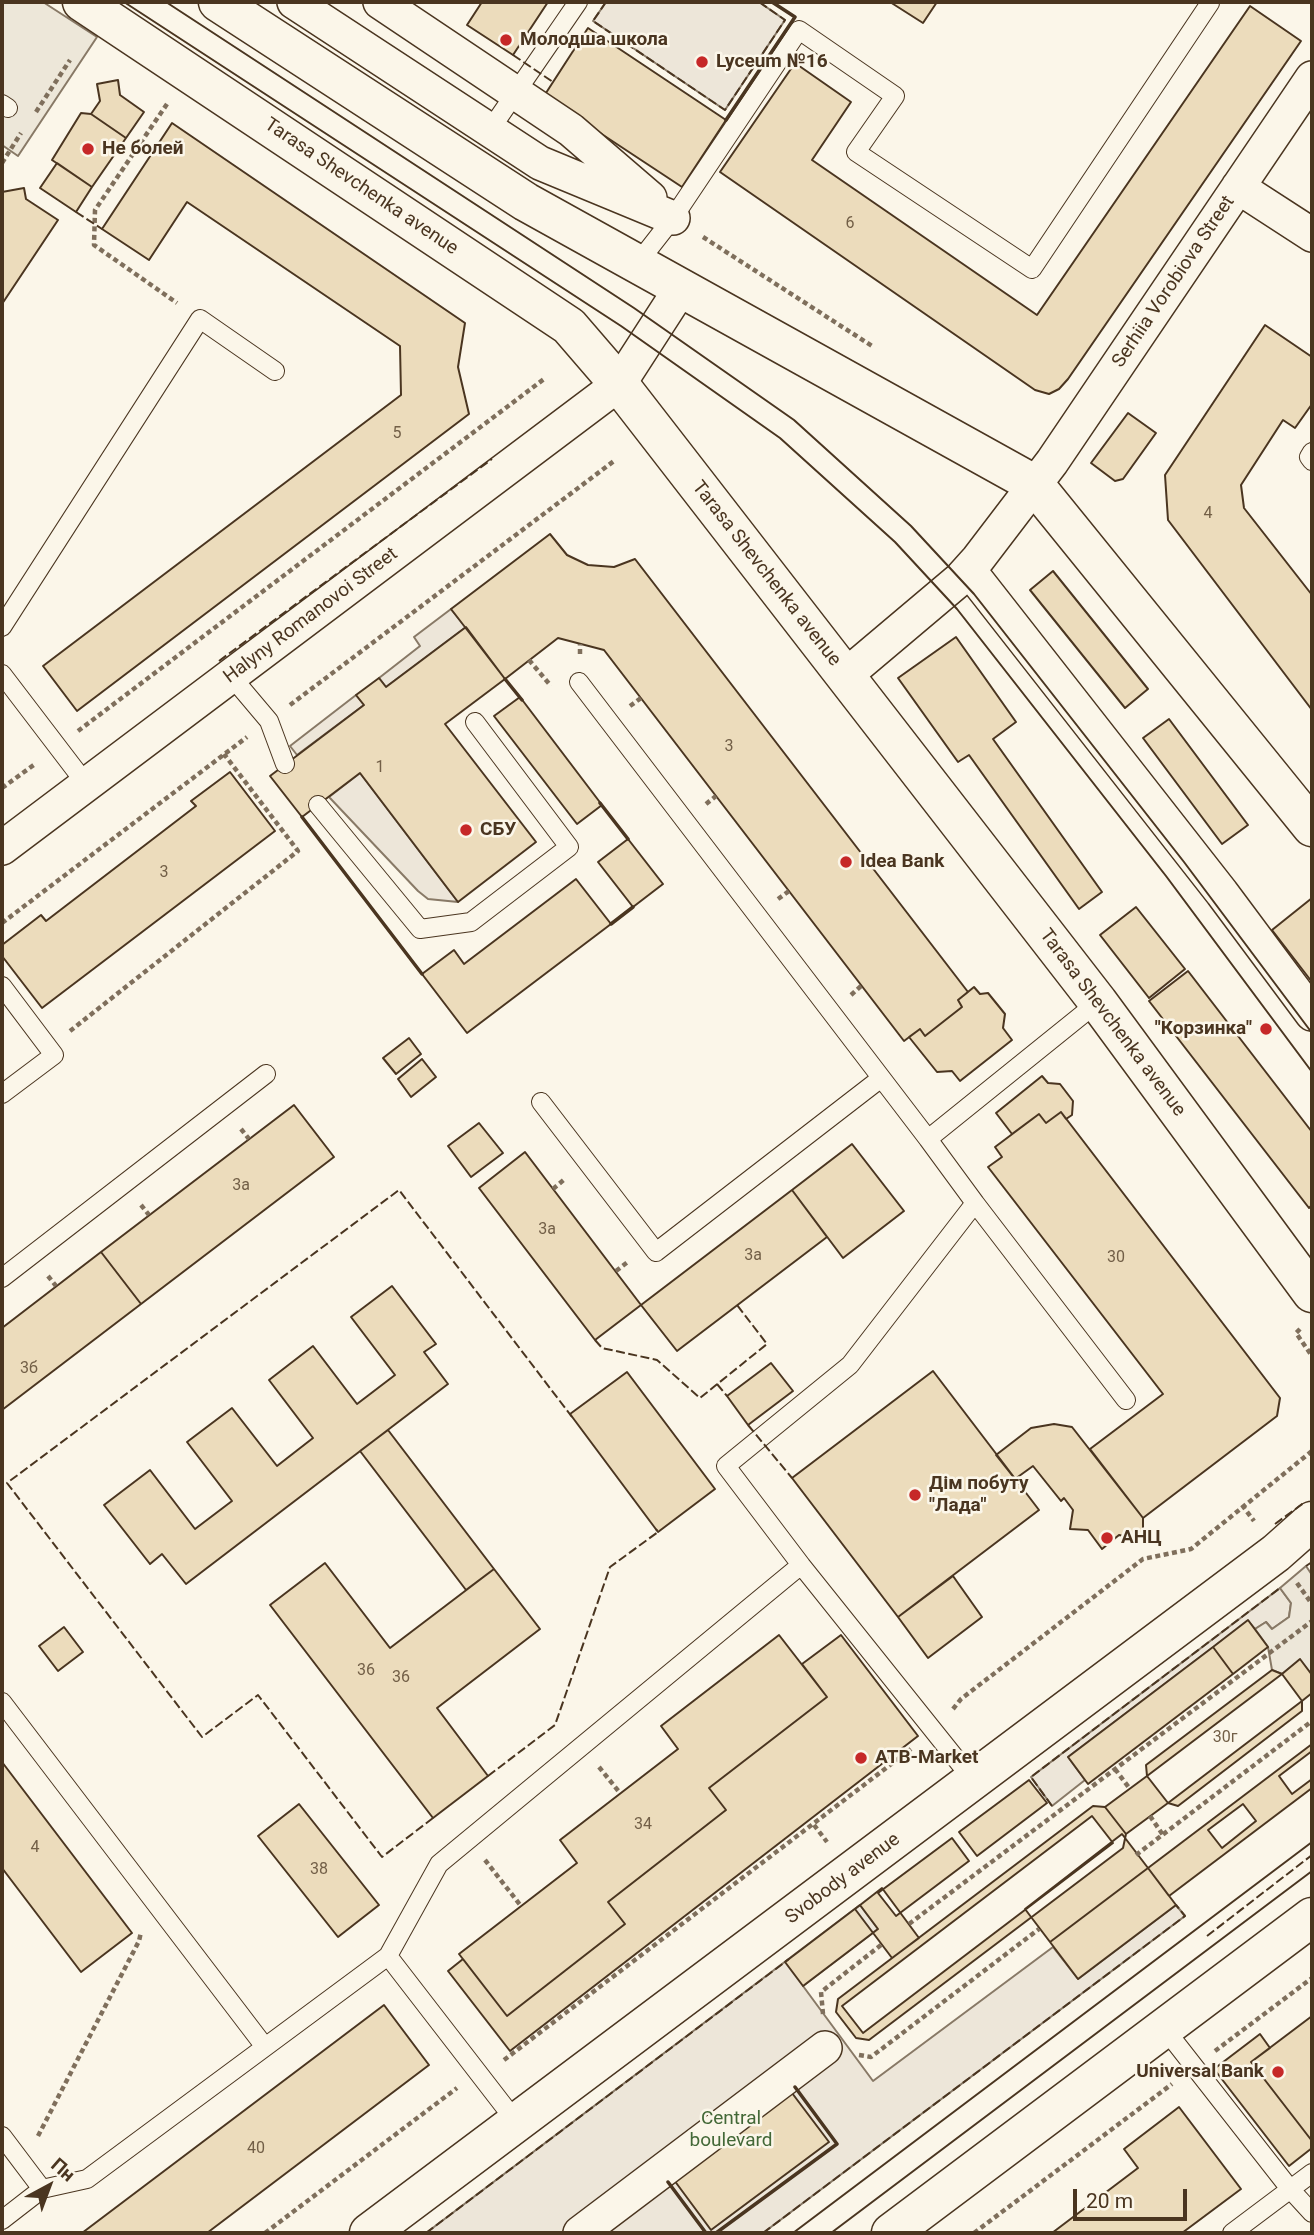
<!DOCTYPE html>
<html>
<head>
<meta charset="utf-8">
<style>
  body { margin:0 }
  #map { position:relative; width:1314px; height:2235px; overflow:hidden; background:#fbf6e9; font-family:Roboto,sans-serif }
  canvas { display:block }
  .frame { position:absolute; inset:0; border:4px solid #4a3520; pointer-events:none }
  .north { position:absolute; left:14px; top:2151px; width:70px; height:70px; -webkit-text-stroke:5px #fbf6e9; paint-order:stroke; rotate:41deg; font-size:19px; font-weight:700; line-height:28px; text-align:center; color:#4a3520 }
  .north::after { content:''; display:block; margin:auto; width:24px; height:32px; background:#4a3520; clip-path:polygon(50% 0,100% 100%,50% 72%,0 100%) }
  .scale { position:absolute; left:1073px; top:2189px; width:114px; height:32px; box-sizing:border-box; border:4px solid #4a3520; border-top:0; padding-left:9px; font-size:21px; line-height:24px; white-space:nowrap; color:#4a3520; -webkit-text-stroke:5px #fbf6e9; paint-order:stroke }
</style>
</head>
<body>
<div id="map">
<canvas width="1314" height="2235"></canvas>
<div class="frame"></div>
<div class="north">Пн</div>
<div class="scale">20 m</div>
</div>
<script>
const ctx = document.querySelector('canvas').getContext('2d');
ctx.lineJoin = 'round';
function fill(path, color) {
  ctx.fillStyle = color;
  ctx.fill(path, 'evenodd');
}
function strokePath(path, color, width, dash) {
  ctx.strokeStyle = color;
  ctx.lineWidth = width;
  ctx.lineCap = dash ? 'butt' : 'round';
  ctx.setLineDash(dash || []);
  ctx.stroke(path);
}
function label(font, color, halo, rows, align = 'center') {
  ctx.font = font + ' Roboto,sans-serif';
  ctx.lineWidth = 5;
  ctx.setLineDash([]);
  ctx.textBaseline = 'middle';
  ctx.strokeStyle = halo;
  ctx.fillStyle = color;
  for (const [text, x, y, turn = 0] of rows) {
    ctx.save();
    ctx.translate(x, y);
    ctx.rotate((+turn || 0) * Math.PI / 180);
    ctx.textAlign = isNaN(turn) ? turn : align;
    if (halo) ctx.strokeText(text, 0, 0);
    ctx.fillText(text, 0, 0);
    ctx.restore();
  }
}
const green = new Path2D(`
  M606,2H759L785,20L725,110L593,21Z
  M451,609L466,627L386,687L379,678L420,646L414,637Z
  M356,695L364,705L297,755L290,746Z
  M360,773L458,902L428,899L418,891L329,797Z
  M1280,1588L1291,1603L1289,1617L1272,1629L1266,1622L1255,1629L1248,1621L1068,1757L1085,1780L1052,1806L1031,1777Z
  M860,1905L878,1929L803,1986L873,2081L1053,1947L1078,1979L1176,1905L1185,1916L763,2233H426Z`);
fill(green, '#ede6d9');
strokePath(green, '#887966', 2);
const parking = new Path2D(`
  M2,2H43L97,37L18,156L2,145Z
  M1306,1566L1312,1575V1675L1300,1660L1282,1674L1272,1670L1268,1647L1255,1629L1266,1622L1272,1629L1289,1617L1291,1603L1280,1588Z`);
fill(parking, '#ede7d9');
strokePath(parking, '#887966', 2);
const building = new Path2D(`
  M482,2H548L513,55L467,25Z
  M890,2H937L923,23Z
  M1250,6L1301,41L1068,379L1059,389L1049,394L1035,390L720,172L795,63L851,102L812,160L1037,315Z
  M588,28L726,120L682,187L544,96Z
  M118,80L120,95L144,112L126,138L91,114L100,101L97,84Z
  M81,113L91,114L126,138L92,187L52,160Z
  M172,123L465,323L458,367L469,414L77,711L43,666L401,395L400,346L187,202L149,260L102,229Z
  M57,163L92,187L76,212L40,188Z
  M24,188L26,199L58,220L2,304V192Z
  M1265,325L1312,357V404L1295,428L1283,420L1241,485L1244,508L1312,595V710L1168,520L1165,475Z
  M1128,413L1156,433L1123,479L1115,481L1091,463Z
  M550,534L567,555L588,565L614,567L635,559L968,992L958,1000L962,1007L925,1036L920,1029L904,1041L604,650L558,638L505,679L451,609Z
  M1053,571L1148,689L1125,708L1030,590Z
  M466,627L505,679L445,724L536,842L458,902L360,773L302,817L270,776L364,705L356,695L379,678L386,687Z
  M956,637L1016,722L993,739L1102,892L1079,909L969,755L958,762L898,678Z
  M520,697L602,805L577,824L494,716Z
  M1169,719L1248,825L1222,844L1143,738Z
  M230,772L275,831L42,1008L2,956V945L41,915L46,921L196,806L191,801Z
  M628,839L663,884L633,907L598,862Z
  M576,879L611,924L467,1033L422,974L454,950L464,964Z
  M1312,898V982L1272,930Z
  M1136,907L1185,969L1149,998L1100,935Z
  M1188,971L1312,1132V1205L1309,1208L1149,1001Z
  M974,987L980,994L988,993L1005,1014L1003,1028L1012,1040L960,1081L952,1071L937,1072L909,1037L920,1029L925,1036L962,1007L958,1000Z
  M409,1038L421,1054L396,1074L383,1058Z
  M422,1059L436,1077L411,1097L398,1079Z
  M1042,1076L1048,1083L1060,1084L1073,1101L1072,1115L1066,1119L1061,1112L1046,1123L1039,1114L1012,1134L996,1113Z
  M294,1105L334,1157L141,1304L101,1252Z
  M1061,1112L1280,1398L1277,1416L1143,1518L1090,1449L1163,1394L988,1167L1002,1157L995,1147L1039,1114L1046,1123Z
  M479,1123L503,1153L471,1177L448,1146Z
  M852,1144L904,1211L843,1258L792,1190Z
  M525,1152L641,1305L595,1340L479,1188Z
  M792,1190L827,1237L677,1351L641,1305Z
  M101,1252L141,1304L2,1410V1328Z
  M392,1286L436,1344L424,1352L448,1384L186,1584L162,1554L150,1564L104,1505L150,1470L195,1529L232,1501L187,1442L232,1408L277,1466L313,1438L269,1380L313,1346L357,1404L395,1375L351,1317Z
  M771,1363L793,1391L748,1425L727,1396Z
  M933,1371L1039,1510L898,1617L792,1478Z
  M627,1372L715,1489L658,1532L570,1414Z
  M1054,1424L1072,1427L1143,1518V1533L1137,1539L1119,1535L1102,1549L1088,1530L1070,1529L1073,1510L1064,1498L1061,1501L1033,1466L1015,1479L996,1455L1031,1428Z
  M388,1430L494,1569L466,1590L360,1451Z
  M325,1563L390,1648L494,1569L540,1629L437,1708L488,1776L433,1818L270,1605Z
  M953,1576L982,1617L928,1658L898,1617Z
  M1248,1620L1268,1647L1233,1674L1213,1647Z
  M64,1627L83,1652L58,1671L39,1646Z
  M779,1635L827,1697L709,1788L726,1810L608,1902L625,1924L507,2016L459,1954L577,1863L560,1840L678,1749L661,1726Z
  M841,1635L918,1736L510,2051L448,1971L463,1959L507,2016L625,1924L608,1902L726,1810L709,1788L827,1697L802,1664Z
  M1213,1647L1233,1674L1088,1784L1068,1757Z
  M1300,1659L1312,1675V1693L1302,1701V1711L1178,1806L1168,1803L1126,1834L1105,1807L1147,1776L1146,1765L1272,1670L1282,1674Z
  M1282,1674L1302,1701L1168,1803L1147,1776Z
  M1312,1744V1788L1169,1896L1148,1868Z
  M1312,1751V1779L1292,1794L1279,1776Z
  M2,1762L132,1933L81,1972L2,1868Z
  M1029,1780L1047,1803L977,1856L959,1832Z
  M299,1804L379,1905L338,1937L258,1836Z
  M1243,1804L1256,1821L1222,1848L1208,1830Z
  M1093,1806L1105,1807L1126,1834L1123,1848L869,2040L856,2038L836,2012L838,1999Z
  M1092,1816L1113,1843L863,2033L842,2006Z
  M1122,1834L1148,1868L1050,1942L1025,1909Z
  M952,1838L969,1861L896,1916L878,1893Z
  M1148,1868L1176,1905L1078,1979L1050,1942Z
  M882,1888L919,1938L892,1958L855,1909Z
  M860,1905L878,1929L803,1986L785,1962Z
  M384,2005L429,2065L207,2233H82Z
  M1312,2016V2141L1251,2062Z
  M1260,2034L1270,2048L1251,2062L1312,2141V2148L1289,2166L1214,2069Z
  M792,2093L829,2142L711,2230L674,2180Z
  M1179,2107L1241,2189L1182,2233H1052L1138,2168L1124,2149Z`);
fill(building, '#ecdcbc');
strokePath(building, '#4a3520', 2);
const lane = new Path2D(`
  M2,104L8,108
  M490,130L578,2
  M637,264L673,218L799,30L895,96L856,152L1032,269L1210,3
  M1312,452L1309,457L1312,461
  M2,627L200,319L275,371
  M2,674L86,784
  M231,676L269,721L285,764
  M579,682L928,1139
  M318,805L420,929L471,922L569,847L475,722
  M2,986L54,1055L2,1094
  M541,1102L656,1252L880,1079
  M975,1203L1126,1400
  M2,1278L266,1074
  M801,1565L726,1466L850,1365L975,1203L928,1139L1098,1002
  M2,1702L265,2047
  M388,1956L517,2123
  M1164,2028L1290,2189L1312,2213
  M2,2136L42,2189
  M2,2220L42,2189L87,2179L388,1956L439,1864L801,1565L973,1780
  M1232,2233L1312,2173`);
const street = new Path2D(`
  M294,2L540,163L673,218
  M380,2L571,130L650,198
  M1238,187L1312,235
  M969,570L1222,893L1312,1014
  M845,676L960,579L978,559L1052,462L1312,78
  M2,848L619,384L681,288
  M580,2233L825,2048`);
const secondary = new Path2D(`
  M82,2L569,326L619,384L1098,1002L1312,1293
  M218,2L526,202L1034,484L1312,827
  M369,2233L1276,1553L1312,1521
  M891,2233L1312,1917`);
strokePath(lane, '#4a3520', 20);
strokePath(street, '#4a3520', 36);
strokePath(secondary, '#4a3520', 41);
strokePath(new Path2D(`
  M167,104L95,210L94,245L177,303
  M36,112L70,60
  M2,163L21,133
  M703,237L872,346
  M580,654V644
  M529,660L551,686
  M290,705L614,461
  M630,706L641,698
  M78,731L544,379
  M2,788L35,764
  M706,804L716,796
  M778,899L789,891
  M2,923L247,737
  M851,995L861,986
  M70,1031L298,851L224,754
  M241,1129L249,1139
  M553,1189L566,1178
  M141,1205L149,1215
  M616,1271L629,1261
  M48,1276L56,1286
  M1300,1329L1296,1333L1312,1356
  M1242,1505L1254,1521
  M1297,1583L1312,1604
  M953,1709L961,1699L1143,1559L1191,1549L1312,1451
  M599,1767L620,1793
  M1115,1769L1130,1789
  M1150,1816L1163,1835
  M814,1825L827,1842
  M1136,1855L1312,1721
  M485,1860L521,1906
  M909,1924L1312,1621
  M823,2014L821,1992L881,1945
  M1215,2051L1312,1978
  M859,2055L871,2057L1039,1929
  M504,2060L911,1749
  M38,2136L139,1941L141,1932
  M265,2233L457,2088
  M974,2233L1172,2084`), '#7f6f5c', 4.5, [5, 3.5]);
strokePath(lane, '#fbf6e9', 18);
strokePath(street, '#fbf6e9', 33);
strokePath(secondary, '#fbf6e9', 38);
strokePath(new Path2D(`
  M124,2L621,326L780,438L895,542L957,609L1166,876L1312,1072
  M166,2L634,308L794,420L911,526L974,594L1184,862L1312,1033
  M793,2233L1312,1842
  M831,2233L1312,1871`), '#4a3520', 2);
strokePath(new Path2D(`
  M606,2L593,21L725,110L785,20L759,2
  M513,55L553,82
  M76,212L102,229
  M219,661L492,459
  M595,1340L602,1348L657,1360L700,1398L767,1344L737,1305
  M717,1384L727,1396
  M748,1425L792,1478
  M1275,1524L1305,1502
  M1306,1566L1312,1562
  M488,1776L555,1725L610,1567L658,1532L656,1529
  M1052,1806L1031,1777L1280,1588
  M433,1818L382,1857L258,1695L202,1737L7,1483L399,1190L572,1417
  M1207,1936L1312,1855
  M426,2233L789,1959
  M763,2233L1185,1916L1176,1905`), '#4a3520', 2, [9, 3.5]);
strokePath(new Path2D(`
  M726,120L795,17L772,2
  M505,679L522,700
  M600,803L628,839
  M302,817L422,974
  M611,924L633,907
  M668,2182L706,2233
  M716,2233L837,2144L795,2087`), '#4a3520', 3.5);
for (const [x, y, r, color] of [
  [506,40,7,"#c62828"],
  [702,62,7,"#c62828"],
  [88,149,7,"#c62828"],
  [466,830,7,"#c62828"],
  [846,862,7,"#c62828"],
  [1266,1029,7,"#c62828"],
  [915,1495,7,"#c62828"],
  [1107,1538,7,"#c62828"],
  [861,1758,7,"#c62828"],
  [1278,2072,7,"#c62828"]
]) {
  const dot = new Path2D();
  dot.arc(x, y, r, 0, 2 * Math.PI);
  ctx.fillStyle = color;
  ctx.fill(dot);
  strokePath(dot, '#fbf6e9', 2.5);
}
label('16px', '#725f47', null, [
  ["6",850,224],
  ["5",397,434],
  ["4",1208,514],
  ["3",729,747],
  ["1",380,768],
  ["3",164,873],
  ["3а",241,1186],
  ["3а",547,1230],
  ["3а",753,1256],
  ["30",1116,1258],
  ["3б",29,1369],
  ["36",366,1671],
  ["36",401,1678],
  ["30г",1225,1738],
  ["34",643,1825],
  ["4",35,1848],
  ["38",319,1870],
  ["40",256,2149]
]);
label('bold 19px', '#4a3520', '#fbf6e9', [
  ["Молодша школа",520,40],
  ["Lyceum №16",716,62],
  ["Не болей",102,149],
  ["СБУ",480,830],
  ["Idea Bank",860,862],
  ["\"Корзинка\"",1252,1029,"right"],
  ["Дім побуту",929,1484],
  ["\"Лада\"",929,1506],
  ["АНЦ",1121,1538],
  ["ATB-Market",875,1758],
  ["Universal Bank",1264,2072,"right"]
], 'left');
label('19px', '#4a3520', '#fbf6e9', [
  ["Tarasa Shevchenka avenue",361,187,34],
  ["Serhiia Vorobiova Street",1174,282,-56],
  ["Tarasa Shevchenka avenue",766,574,52],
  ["Halyny Romanovoi Street",311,616,-37],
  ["Tarasa Shevchenka avenue",1112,1023,53],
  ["Svobody avenue",843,1879,-37]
]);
label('19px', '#436837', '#fbf6e9', [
  ["Central",731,2119],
  ["boulevard",731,2141]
]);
</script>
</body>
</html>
